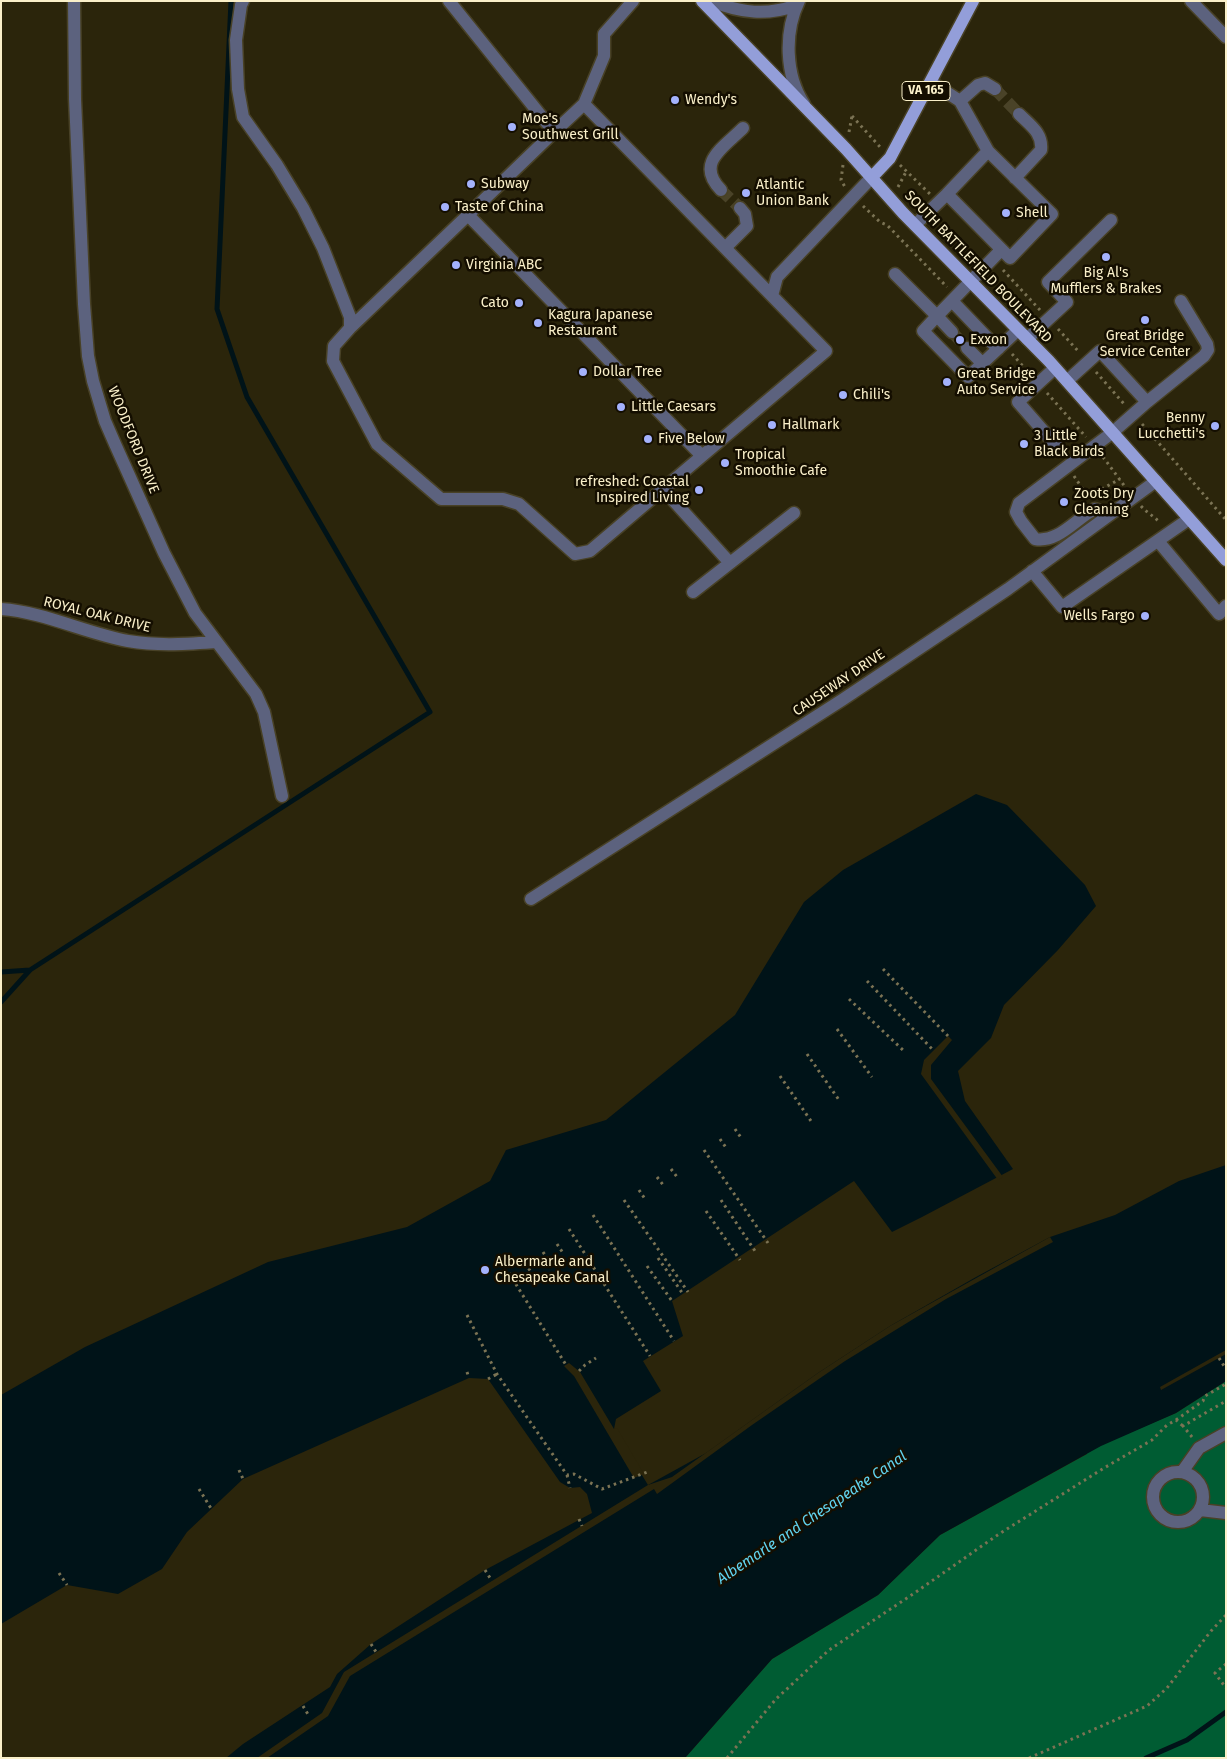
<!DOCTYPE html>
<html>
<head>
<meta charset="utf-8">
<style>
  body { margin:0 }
  #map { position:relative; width:1227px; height:1759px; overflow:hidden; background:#2b250b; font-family:"Fira Sans",sans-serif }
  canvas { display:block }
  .frame { position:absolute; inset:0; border:2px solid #faf0c9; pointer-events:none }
</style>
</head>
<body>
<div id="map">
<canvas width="1227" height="1759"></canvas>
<div class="frame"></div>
</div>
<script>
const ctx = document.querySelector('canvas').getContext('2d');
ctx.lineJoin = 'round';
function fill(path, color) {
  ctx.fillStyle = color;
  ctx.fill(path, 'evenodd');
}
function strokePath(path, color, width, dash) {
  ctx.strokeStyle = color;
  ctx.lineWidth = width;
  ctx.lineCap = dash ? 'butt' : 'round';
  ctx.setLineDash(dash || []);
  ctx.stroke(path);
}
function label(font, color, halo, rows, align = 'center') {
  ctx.font = font + ' "Fira Sans",sans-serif';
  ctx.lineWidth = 5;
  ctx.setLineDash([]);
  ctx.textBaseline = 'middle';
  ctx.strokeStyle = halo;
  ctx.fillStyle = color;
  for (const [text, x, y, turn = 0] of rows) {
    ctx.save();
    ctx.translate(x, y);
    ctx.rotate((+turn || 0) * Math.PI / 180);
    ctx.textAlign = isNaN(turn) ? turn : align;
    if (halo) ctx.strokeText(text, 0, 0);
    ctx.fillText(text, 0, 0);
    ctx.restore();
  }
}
fill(new Path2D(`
  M1226,1381V1758H685L772,1659L878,1595L940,1535L1087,1454L1086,1451L1176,1413Z`), '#005c33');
fill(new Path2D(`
  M976,794L1007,805L1085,885L1096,906L1058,950L1004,1005L991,1038L958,1071L965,1101L1013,1169L922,1217L892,1232L854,1181L672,1301L683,1336L643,1361L661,1391L616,1419L614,1429L648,1485L706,1453L818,1373L890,1326L976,1277L1050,1237L1115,1215L1179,1181L1226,1165V1381L1176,1413L1101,1446L940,1535L878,1595L772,1659L685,1758H226L243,1744L330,1687L337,1674L371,1644L485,1570L592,1513L587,1494L580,1487L570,1488L560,1482L488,1379L469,1378L243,1479L187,1532L162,1569L118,1594L67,1585L1,1624V1395L85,1347L268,1262L407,1227L490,1181L506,1150L606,1120L735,1015L804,902L843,870Z`), '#001318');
fill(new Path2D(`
  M948,1036L952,1040L931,1065V1079L1003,1177L998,1180L921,1074L924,1060Z
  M1050,1237L1053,1242L946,1299L845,1361L752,1425L657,1494L654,1489L350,1676L328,1716L267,1758H257L322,1713L344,1672L648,1485L672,1477L818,1373L890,1326Z
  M1226,1350V1354L1161,1390L1160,1387Z
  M569,1363L580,1372L614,1429L617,1428L644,1474L634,1478L574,1376L564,1366Z`), '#2b250b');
strokePath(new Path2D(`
  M1,972L30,970
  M1,1002L30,970L430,712L247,397L217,309L231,1
  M1146,1758L1187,1740L1226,1712`), '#001318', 5);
strokePath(new Path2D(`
  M995,89L1019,114
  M721,190L740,208
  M952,332L967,348`), '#4a4328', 12, [12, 6]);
const minor = new Path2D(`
  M74,1L75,99L84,304L88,356L93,381L105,421L115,444L164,553L195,613L256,694L264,712L282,796
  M243,1L241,5L236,40L238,89L243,117L277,165L303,208L323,248L350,317V328L334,346L333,361L377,444L441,499H503L519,504L575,554L590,551L702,456
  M449,1L554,132L468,215L702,456L826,351L584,104
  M711,1C741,13 767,16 797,5
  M799,1C784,32 785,75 804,104
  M1191,1L1226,37
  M931,82L960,101L988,151L1052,214L1010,258L947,194L988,151
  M960,101L978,85L985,83L995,89
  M554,132L584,104L604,56V34L633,1
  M1015,178L1041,150C1043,133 1030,125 1019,114
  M721,190C695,163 723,148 743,128
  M915,225L947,194
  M725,248L747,226L745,214L740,208
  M895,274L937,316L1001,250
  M772,296L777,277L872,177
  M952,301L998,349
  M350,328L468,215
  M952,332L937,316L923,331L968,377L1018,330
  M1027,339L1067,302L1048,282L1111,220
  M967,348L983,364
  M1055,368L1018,402L1060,450
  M1067,381L1100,351L1147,402L1113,432L1019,503L1016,512L1021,521L1035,539C1059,543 1075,519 1095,509L1100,511L1106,517
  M1147,402L1204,356L1208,350L1207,344L1181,301
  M663,489L730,563
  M1158,541L1219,614L1226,606
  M1032,571L1062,607L1189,519
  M693,592L794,513
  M1,609C44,612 85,633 128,641C158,646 185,644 216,642
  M531,899L842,700L1008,589L1156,481
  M1153 1497a25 25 0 1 1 50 0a25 25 0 1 1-50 0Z
  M1182,1472L1199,1448L1226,1433
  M1200,1510L1226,1513`);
const major = new Path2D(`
  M702,1L846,149L903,213L1049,361L1226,560
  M872,177L890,158L973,1`);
strokePath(minor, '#484126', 15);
strokePath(major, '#484126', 15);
strokePath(new Path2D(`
  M852,116L881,148
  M849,132L852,116
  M843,165L841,180L845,187
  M900,165L930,194
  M898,187L907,170
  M863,206L880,222L887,225L947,287
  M1003,270L1040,310
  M1058,329L1079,352
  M1012,354L1030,374
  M1096,372L1125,405
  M1047,393L1086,437
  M1142,424L1226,520
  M1103,457L1126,488
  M1074,476L1086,494L1091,495L1120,479
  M1141,506C1147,513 1154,516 1160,523
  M883,969L948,1036
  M867,981L933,1050
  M849,999L904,1051
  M837,1029L872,1077
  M807,1054L839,1100
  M780,1076L811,1121
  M735,1129L742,1139
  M720,1139L727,1149
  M704,1150L768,1243
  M671,1169L677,1177
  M657,1177L664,1186
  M639,1190L645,1199
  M624,1200L688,1292
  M721,1200L755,1251
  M706,1211L740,1260
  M593,1215L674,1341
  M569,1229L650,1356
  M557,1244L563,1253
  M543,1252L549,1261
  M658,1258L683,1294
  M525,1263L531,1272
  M647,1266L672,1301
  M509,1273L566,1365
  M467,1315L497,1374L567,1475L574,1474L602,1489L650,1471
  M1219,1358L1226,1369
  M579,1371L585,1365L596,1358
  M467,1372L469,1378
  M488,1379L497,1374
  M1176,1420L1203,1401L1205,1396L1226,1384
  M1192,1437L1183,1426L1226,1401
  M239,1470L243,1479
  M567,1475L570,1488
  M199,1489L212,1510
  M579,1519L582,1526
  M485,1570L492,1581
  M59,1573L67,1585
  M371,1644L376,1652
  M1226,1664L1215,1673L1226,1688
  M303,1706L309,1716
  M727,1758L776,1699L829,1650L916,1592L999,1534L1104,1468L1152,1440L1167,1425L1176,1420L1183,1426
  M1029,1758L1147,1706L1167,1688L1211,1631L1226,1615`), '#7b7354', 3, [2.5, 4]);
strokePath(minor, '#5c627e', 12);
strokePath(major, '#939ed9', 12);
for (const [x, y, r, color] of [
  [675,100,5,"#a4b2fc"],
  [512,127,5,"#a4b2fc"],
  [471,184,5,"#a4b2fc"],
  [746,193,5,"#a4b2fc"],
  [445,207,5,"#a4b2fc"],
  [1006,213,5,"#a4b2fc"],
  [1106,257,5,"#a4b2fc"],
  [456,265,5,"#a4b2fc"],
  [519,303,5,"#a4b2fc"],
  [1145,320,5,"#a4b2fc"],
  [538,323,5,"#a4b2fc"],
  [960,340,5,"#a4b2fc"],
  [583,372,5,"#a4b2fc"],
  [947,382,5,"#a4b2fc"],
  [843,395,5,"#a4b2fc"],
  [621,407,5,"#a4b2fc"],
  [772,425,5,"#a4b2fc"],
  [1215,426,5,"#a4b2fc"],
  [648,439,5,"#a4b2fc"],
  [1024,444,5,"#a4b2fc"],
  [725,463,5,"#a4b2fc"],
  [699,490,5,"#a4b2fc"],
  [1064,502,5,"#a4b2fc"],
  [1145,616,5,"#a4b2fc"],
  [485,1270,5,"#a4b2fc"]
]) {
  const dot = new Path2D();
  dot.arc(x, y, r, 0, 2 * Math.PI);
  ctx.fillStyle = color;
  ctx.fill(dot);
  strokePath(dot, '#140e00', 2);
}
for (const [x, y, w] of [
  [926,91,48]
]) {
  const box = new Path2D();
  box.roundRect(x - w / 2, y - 9.5, w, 19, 4);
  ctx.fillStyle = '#140e00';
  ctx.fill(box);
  strokePath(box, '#faf0c9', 1);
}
label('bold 12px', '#faf0c9', null, [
  ["VA 165",926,91]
]);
label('14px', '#faf0c9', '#140e00', [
  ["Wendy's",685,100],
  ["Moe's",522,119],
  ["Southwest Grill",522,135],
  ["Subway",481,184],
  ["Atlantic",756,185],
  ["Union Bank",756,201],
  ["Taste of China",455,207],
  ["Shell",1016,213],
  ["Virginia ABC",466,265],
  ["Big Al's",1106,273,"center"],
  ["Mufflers & Brakes",1106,289,"center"],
  ["Cato",509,303,"right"],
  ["Kagura Japanese",548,315],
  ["Restaurant",548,331],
  ["Great Bridge",1145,336,"center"],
  ["Service Center",1145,352,"center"],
  ["Exxon",970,340],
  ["Dollar Tree",593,372],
  ["Great Bridge",957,374],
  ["Auto Service",957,390],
  ["Chili's",853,395],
  ["Little Caesars",631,407],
  ["Benny",1205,418,"right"],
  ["Lucchetti's",1205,434,"right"],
  ["Hallmark",782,425],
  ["3 Little",1034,436],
  ["Black Birds",1034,452],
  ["Five Below",658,439],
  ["Tropical",735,455],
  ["Smoothie Cafe",735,471],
  ["refreshed: Coastal",689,482,"right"],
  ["Inspired Living",689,498,"right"],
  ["Zoots Dry",1074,494],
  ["Cleaning",1074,510],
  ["Wells Fargo",1135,616,"right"],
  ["Albermarle and",495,1262],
  ["Chesapeake Canal",495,1278]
], 'left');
label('14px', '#faf0c9', '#140e00', [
  ["SOUTH BATTLEFIELD BOULEVARD",978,267,46],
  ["WOODFORD DRIVE",133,440,68],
  ["ROYAL OAK DRIVE",97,615,14],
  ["CAUSEWAY DRIVE",839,683,-34]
]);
label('italic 15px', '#61d4ef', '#140e00', [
  ["Albemarle and Chesapeake Canal",812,1518,-34]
]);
</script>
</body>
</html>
